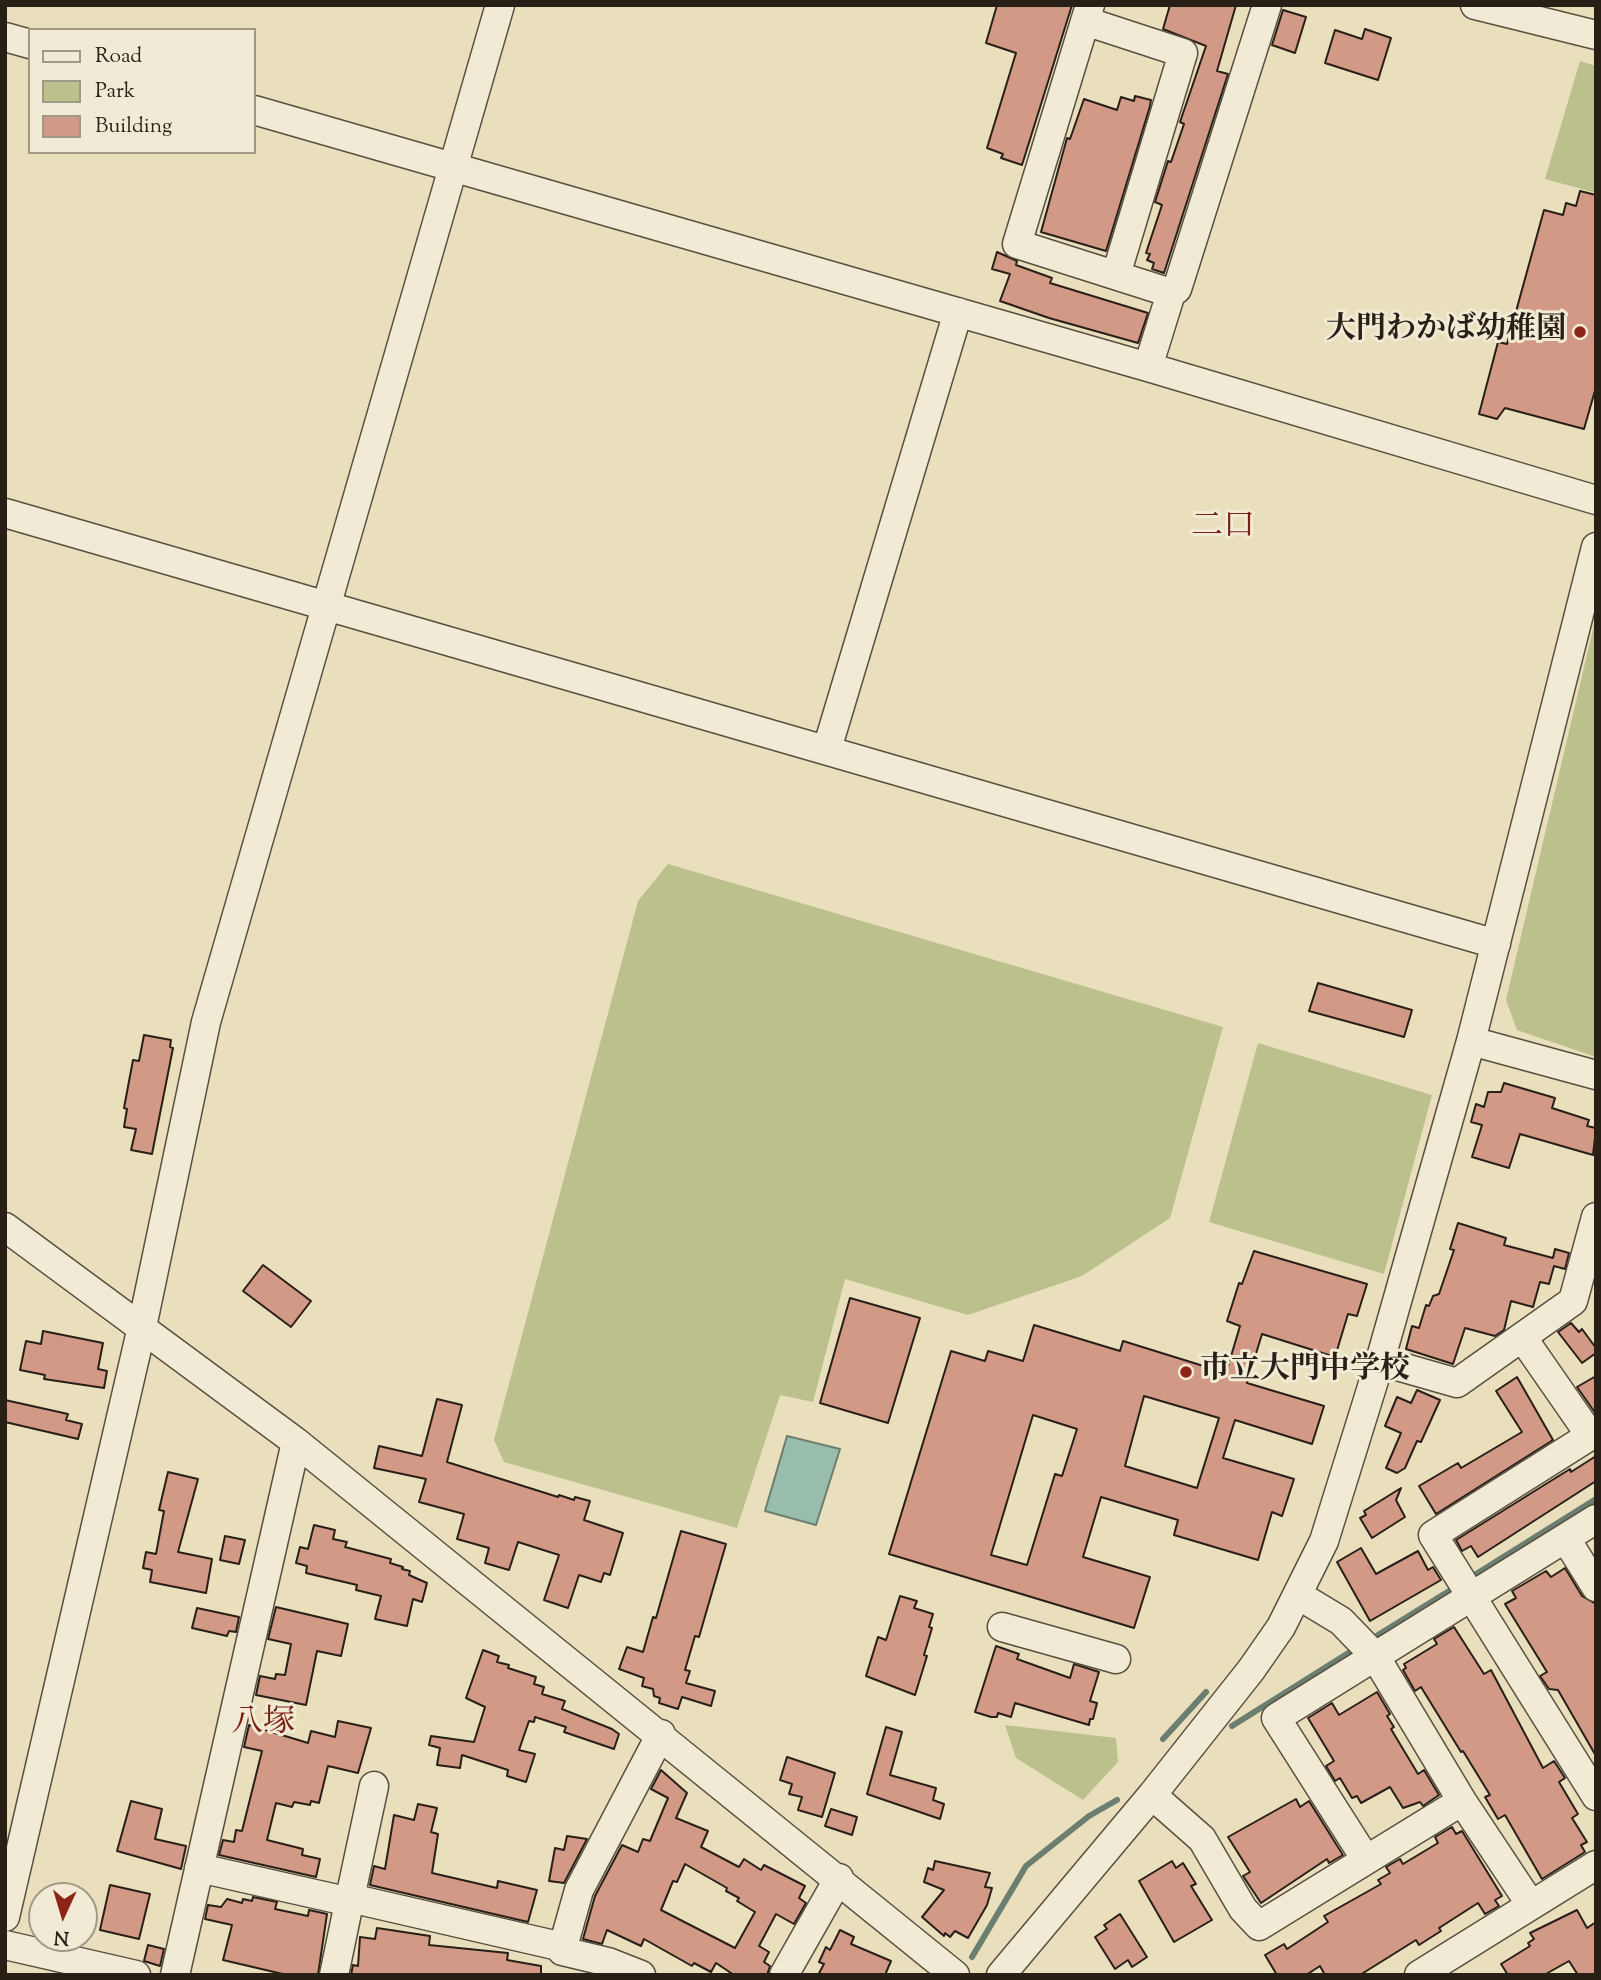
<!DOCTYPE html>
<html>
<head>
<meta charset="utf-8">
<style>
  body { margin:0 }
  #map { position:relative; width:1601px; height:1980px; overflow:hidden; background:#e9dfbd; font-family:"Sorts Mill Goudy",serif }
  canvas { display:block }
  .frame { position:absolute; inset:0; border:7px solid #281f17; pointer-events:none }
  .legend { position:absolute; left:28px; top:28px; width:228px; height:126px; box-sizing:border-box; background:#f1ead4; border:2px solid #a19988; margin:0; padding:9px 12px; list-style:none; font-size:21px; color:#281f17 }
  .legend li { display:flex; align-items:center; gap:14px; height:35px }
  .legend b { width:35px; border:2px solid #a19988 }
  .north { position:absolute; left:28px; top:1882px; width:70px; height:70px; box-sizing:border-box; background:#f1ead4; border:2px solid #a19988; border-radius:50%; rotate:184deg; font-size:19px; font-weight:700; line-height:28px; text-align:center; color:#281f17 }
  .north::after { content:''; display:block; margin:auto; width:24px; height:32px; background:#8f2418; clip-path:polygon(50% 0,100% 100%,50% 72%,0 100%) }
</style>
</head>
<body>
<div id="map">
<canvas width="1601" height="1980"></canvas>
<div class="frame"></div>
<ul class="legend">
<li><b style="height:9px;background:#f1ead4"></b>Road</li>
<li><b style="height:19px;background:#bcc08d"></b>Park</li>
<li><b style="height:19px;background:#d39987"></b>Building</li>
</ul>
<div class="north">N</div>
</div>
<script>
const ctx = document.querySelector('canvas').getContext('2d');
ctx.lineJoin = 'round';
function fill(path, color) {
  ctx.fillStyle = color;
  ctx.fill(path, 'evenodd');
}
function strokePath(path, color, width, dash) {
  ctx.strokeStyle = color;
  ctx.lineWidth = width;
  ctx.lineCap = dash ? 'butt' : 'round';
  ctx.setLineDash(dash || []);
  ctx.stroke(path);
}
function label(font, color, halo, rows, align = 'center') {
  ctx.font = font + ' "Sorts Mill Goudy","Noto Serif JP",serif';
  ctx.lineWidth = 6;
  ctx.setLineDash([]);
  ctx.textBaseline = 'middle';
  ctx.strokeStyle = halo;
  ctx.fillStyle = color;
  for (const [text, x, y, turn = 0] of rows) {
    ctx.save();
    ctx.translate(x, y);
    ctx.rotate((+turn || 0) * Math.PI / 180);
    ctx.textAlign = isNaN(turn) ? turn : align;
    if (halo) ctx.strokeText(text, 0, 0);
    ctx.fillText(text, 0, 0);
    ctx.restore();
  }
}
fill(new Path2D(`
  M1580,61L1596,66V193L1545,179Z
  M1596,616V1057L1517,1030L1506,1000Z
  M668,864L1223,1027L1170,1218L1082,1276L968,1315L845,1279L813,1402L780,1395L737,1528L504,1462L494,1440L638,901Z
  M1258,1043L1432,1095L1384,1274L1209,1222Z
  M1005,1725L1116,1738L1118,1762L1083,1800L1016,1758Z`), '#bcc08d');
const water = new Path2D(`
  M787,1436L840,1449L816,1525L765,1511Z`);
fill(water, '#99bdac');
strokePath(water, '#6c7e70', 2);
strokePath(new Path2D(`
  M1473,1576L1596,1499
  M1378,1635L1449,1591
  M1232,1726L1350,1652
  M1163,1739L1206,1692
  M972,1957L1026,1866L1089,1816L1117,1800`), '#6c7e70', 6);
const building = new Path2D(`
  M997,5H1072L1022,165L1001,158L1003,154L987,148L1016,53L986,43Z
  M1170,5H1236L1217,71L1228,74L1164,273L1152,269L1154,263L1147,260L1150,254L1146,253L1162,205L1155,202L1168,161L1171,162L1184,124L1180,122L1206,46L1163,29Z
  M1283,10L1306,17L1295,53L1272,45Z
  M1365,29L1391,38L1378,80L1325,63L1335,30L1362,39Z
  M1135,96L1151,100L1150,106L1106,251L1041,232L1067,138L1070,139L1084,99L1117,110L1121,97L1134,101Z
  M1580,191L1596,195V387L1584,429L1505,408L1497,419L1479,414L1498,342L1507,344L1544,210L1563,215L1566,203L1576,206Z
  M997,252L1017,261L1016,265L1052,278L1050,283L1148,313L1138,343L1049,318L1000,301L1010,274L992,269Z
  M1318,983L1412,1010L1404,1037L1309,1011Z
  M144,1035L171,1040L170,1047L173,1048L152,1154L131,1150L136,1129L124,1127L127,1109L124,1108L133,1060L139,1061Z
  M1504,1083L1555,1098L1552,1108L1589,1120L1587,1126L1596,1128L1593,1155L1520,1134L1509,1168L1472,1157L1482,1125L1471,1122L1476,1104L1484,1107L1488,1092H1501Z
  M1458,1223L1506,1238L1504,1245L1553,1258L1555,1249L1569,1253L1565,1269L1554,1266L1549,1284L1540,1282L1533,1307L1511,1301L1504,1330L1495,1336L1465,1328L1453,1364L1406,1349L1412,1326L1419,1328L1426,1305L1429,1306L1433,1296L1439,1294L1454,1250L1450,1249Z
  M1254,1251L1367,1284L1357,1316L1348,1314L1335,1357L1262,1334L1247,1383L1324,1406L1312,1444L1235,1420L1223,1458L1294,1479L1282,1516L1272,1512L1258,1560L1174,1535L1178,1520L1101,1497L1083,1557L1150,1577L1134,1628L889,1554L951,1351L985,1361L988,1351L1023,1361L1034,1325L1120,1351L1123,1341L1226,1373L1240,1326L1227,1321L1239,1283L1242,1284ZM1144,1396L1219,1418L1197,1488L1125,1466ZM1033,1415L1077,1429L1062,1476L1055,1474L1027,1565L991,1555Z
  M263,1265L311,1301L291,1327L243,1291Z
  M850,1298L920,1318L888,1423L820,1403Z
  M1571,1323L1579,1332L1582,1329L1596,1348V1353L1582,1363L1558,1332Z
  M43,1331L103,1343L98,1369L107,1371L104,1388L44,1379L45,1375L20,1370L26,1341L41,1344Z
  M1596,1376V1414L1577,1387Z
  M1517,1377L1553,1440L1436,1514L1419,1486L1458,1463L1461,1468L1522,1432L1496,1391Z
  M1417,1390L1440,1400L1421,1442L1417,1441L1405,1468L1397,1473L1386,1468L1401,1433L1385,1426L1397,1397L1411,1403Z
  M437,1399L462,1405L447,1462L558,1497L559,1495L574,1500L575,1497L590,1501L584,1520L623,1533L610,1575L604,1573L601,1582L579,1575L568,1608L544,1600L559,1555L518,1542L509,1570L485,1563L489,1548L457,1539L464,1514L419,1502L426,1479L374,1468L379,1446L422,1456Z
  M5,1400L68,1414L66,1420L82,1424L78,1439L5,1422Z
  M1596,1456V1481L1478,1557L1471,1546L1462,1551L1456,1540L1570,1469L1571,1472Z
  M168,1472L198,1479L178,1552L212,1559L206,1593L150,1582L152,1570L143,1568L146,1552L156,1554L164,1511L159,1510Z
  M1401,1488L1396,1500L1405,1517L1372,1538L1360,1518L1366,1515L1364,1511Z
  M314,1525L335,1530L333,1539L347,1542L345,1547L391,1559L390,1563L403,1567L402,1569L410,1571L409,1575L427,1583L422,1602L413,1599L407,1626L375,1619L381,1596L356,1590L357,1585L306,1573L307,1566L296,1563L300,1547L308,1549Z
  M681,1531L726,1544L699,1637L695,1636L685,1670L690,1671L686,1683L715,1691L711,1706L682,1697L678,1709L659,1703L660,1698L654,1696L653,1689L642,1686L644,1678L619,1669L627,1647L643,1652L653,1617L656,1618Z
  M225,1536L245,1540L239,1564L220,1560Z
  M1361,1548L1376,1574L1418,1551L1428,1570L1433,1567L1441,1580L1370,1621L1337,1562Z
  M1565,1568L1582,1596L1596,1604V1756L1558,1690L1549,1689L1540,1676L1547,1672L1505,1604L1516,1598L1512,1591L1546,1571L1551,1577Z
  M900,1596L917,1601L914,1608L933,1614L929,1627L932,1628L924,1655L927,1656L915,1695L866,1676L878,1637L886,1640Z
  M276,1607L348,1624L341,1656L317,1651L306,1705L256,1695L260,1676L275,1679L276,1674L285,1675L291,1644L268,1639Z
  M197,1608L239,1617L236,1632L229,1631L227,1636L192,1628Z
  M1454,1627L1484,1674L1491,1670L1543,1768L1554,1761L1565,1778L1559,1782L1578,1814L1572,1818L1587,1842L1581,1845L1585,1852L1542,1879L1505,1815L1498,1819L1485,1797L1490,1795L1463,1751L1461,1752L1421,1687L1415,1691L1403,1670L1406,1668L1404,1664L1437,1644L1434,1639Z
  M996,1646L1019,1654L1017,1659L1070,1678L1074,1664L1099,1672L1090,1701L1097,1703L1093,1719H1090L1089,1725L1015,1703L1011,1717L998,1713L997,1717H991L975,1712Z
  M483,1650L499,1656L497,1662L509,1665L508,1668L536,1677L534,1684L544,1687L542,1694L565,1701L562,1709L612,1729L619,1734L614,1749L564,1732L566,1727L535,1717L534,1722L529,1721L519,1750L535,1754L526,1782L507,1776L508,1770L462,1755L460,1768L437,1765L440,1748L429,1745L431,1736L474,1742L485,1707L466,1698Z
  M1377,1692L1390,1714L1387,1716L1394,1727L1391,1729L1418,1774L1424,1770L1439,1795L1423,1806L1420,1802L1403,1808L1390,1787L1361,1803L1357,1796L1352,1798L1340,1778L1335,1781L1326,1766L1334,1761L1308,1718L1332,1703L1339,1715Z
  M338,1721L371,1728L358,1773L328,1766L319,1803L311,1801L310,1805L294,1802L292,1807L276,1803L267,1840L303,1849L302,1855L320,1859L316,1877L219,1855L223,1840L234,1842L236,1830L242,1831L262,1751L244,1747L249,1725L308,1743L311,1731L335,1737Z
  M886,1727L902,1732L890,1775L936,1788L933,1800L944,1804L940,1819L867,1794Z
  M787,1757L835,1773L822,1817L798,1810L802,1797L789,1794L792,1784L780,1780Z
  M661,1770L687,1793L676,1818L708,1831L701,1847L739,1867L744,1859L761,1870L764,1865L805,1886L799,1898L806,1903L794,1924L776,1914L759,1946L769,1952L764,1962L770,1966L767,1975H734L716,1963L711,1972L694,1963L692,1966L644,1939L641,1946L607,1930L602,1944L583,1939L595,1896L622,1845L638,1852L643,1839L650,1841L668,1798L651,1789ZM685,1864L727,1888L726,1891L739,1898L737,1901L755,1912L735,1948L661,1910L673,1881L677,1882Z
  M1296,1799L1300,1807L1309,1801L1343,1855L1329,1863L1327,1859L1261,1903L1243,1876L1250,1872L1228,1837Z
  M131,1801L162,1809L155,1839L186,1846L181,1869L117,1851Z
  M418,1804L437,1808L431,1832L438,1834L432,1873L497,1888L498,1881L537,1890L528,1922L370,1885L374,1866L385,1869L394,1815L414,1820Z
  M831,1809L857,1817L852,1835L825,1826Z
  M1452,1827L1456,1834L1462,1831L1502,1896L1495,1900L1499,1906L1485,1914L1478,1903L1439,1928L1441,1931L1419,1945L1416,1940L1360,1975H1325L1320,1966L1306,1975H1277L1265,1955L1284,1944L1287,1949L1328,1922L1324,1916L1381,1884L1378,1880L1390,1873L1386,1867L1400,1859L1403,1864L1438,1843L1435,1837Z
  M567,1836L587,1839L564,1883L549,1881L555,1848L564,1850Z
  M935,1861L990,1873L985,1887L992,1888L987,1905L968,1938L955,1931L950,1937L945,1933L944,1936L922,1917L944,1890L924,1882L928,1868L933,1870Z
  M1172,1861L1176,1868L1183,1863L1196,1884L1191,1886L1212,1920L1174,1942L1139,1881Z
  M110,1885L150,1894L139,1939L100,1930Z
  M253,1897L277,1902L275,1909L308,1916L309,1910L327,1914L318,1975H287L223,1960L232,1925L205,1919L208,1905L221,1907L227,1899L242,1903L243,1899L252,1901Z
  M1577,1910L1587,1928L1596,1922V1975H1578L1569,1961L1544,1975H1508L1501,1964L1530,1946L1528,1943L1534,1939L1530,1933Z
  M1120,1914L1147,1957L1132,1967L1128,1960L1115,1969L1095,1937L1107,1929L1104,1925Z
  M377,1928L430,1936L429,1945L508,1953L507,1960L541,1966V1975H351L353,1965L358,1966L360,1937L375,1939Z
  M840,1930L854,1937L851,1944L891,1961L885,1975H818L824,1964L819,1962L826,1947L830,1950Z
  M148,1945L164,1949L160,1966L144,1961Z`);
fill(building, '#d39987');
strokePath(building, '#281f17', 2);
const minor = new Path2D(`
  M1090,5L1017,244L1171,293L1148,367
  M1475,5L1596,35
  M1085,21L1183,53L1116,275
  M5,37L30,44
  M254,110L1148,367L1596,500
  M1171,293L1177,289L1267,5
  M5,513L1496,944
  M827,749L958,312
  M1471,1041L1596,1075
  M5,1227L296,1442L955,1975
  M1522,1337L1590,1435
  M1380,1361L1457,1383L1573,1301L1596,1217
  M1596,1432L1433,1535L1596,1796
  M1566,1539L1596,1587
  M1298,1595L1341,1621L1375,1656L1462,1801L1531,1905
  M1002,1627L1116,1659
  M374,1786L350,1898L563,1947L579,1890L661,1734
  M1152,1795L1202,1839L1243,1909L1259,1926L1462,1801
  M1365,1858L1276,1718L1596,1519
  M199,1868L337,1899L350,1898L334,1975
  M5,1917L142,1327L206,1022L500,5
  M5,1945L136,1975
  M562,1951L608,1962L641,1975
  M175,1975L296,1442
  M784,1975L839,1878
  M1001,1975L1152,1795L1251,1670L1281,1627L1324,1541L1380,1361L1471,1041L1596,547
  M1419,1975L1596,1865`);
strokePath(minor, '#584f40', 31);
strokePath(minor, '#f1ead4', 28);
for (const [x, y, r, color] of [
  [1580,332,7,"#8f2418"],
  [1186,1372,7,"#8f2418"]
]) {
  const dot = new Path2D();
  dot.arc(x, y, r, 0, 2 * Math.PI);
  ctx.fillStyle = color;
  ctx.fill(dot);
  strokePath(dot, '#f1ead4', 2.5);
}
label('bold 30px', '#281f17', '#f1ead4', [
  ["大門わかば幼稚園",1566,332],
  ["市立大門中学校",1200,1372,"left"]
], 'right');
label('32px', '#7a1f14', '#f1ead4', [
  ["二口",1223,530],
  ["八塚",263,1726]
]);
</script>
</body>
</html>
